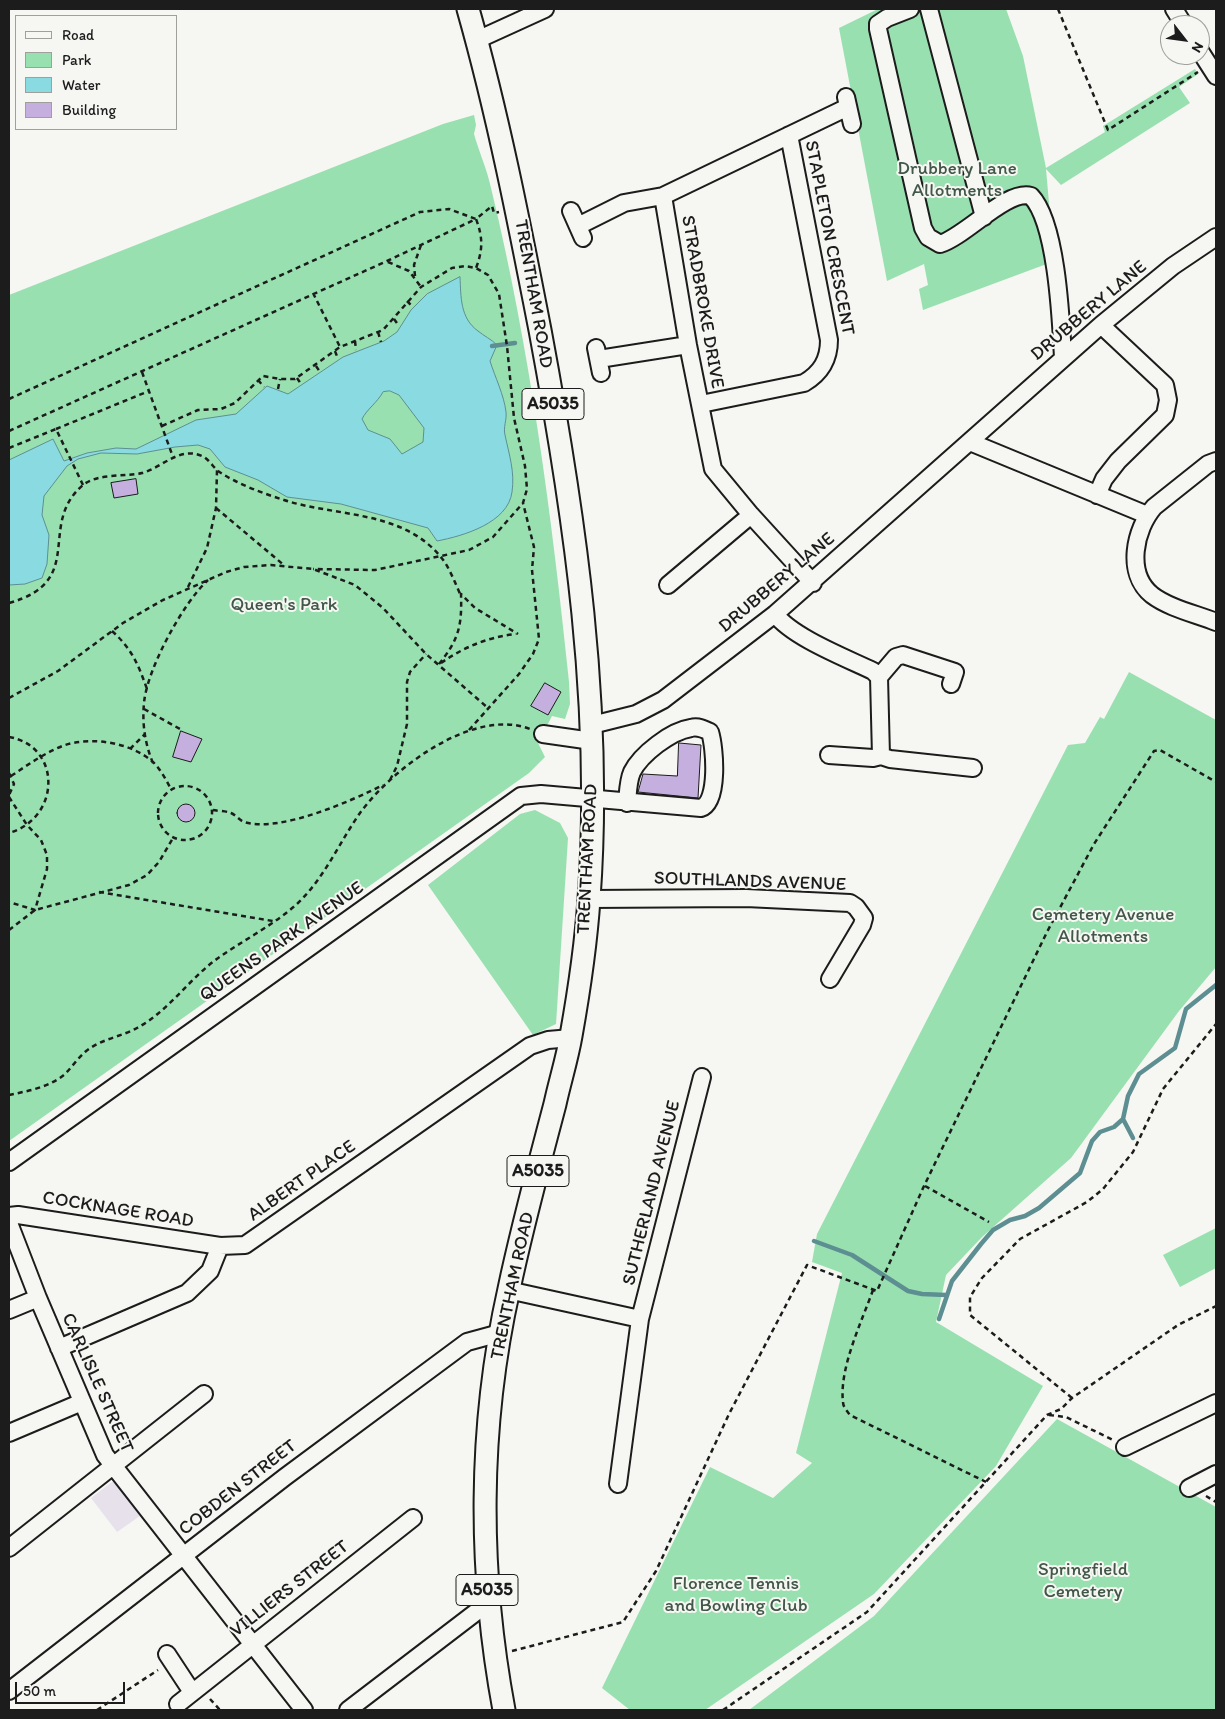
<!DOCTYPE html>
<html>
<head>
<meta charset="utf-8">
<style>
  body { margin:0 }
  #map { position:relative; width:1225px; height:1719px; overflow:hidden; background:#f6f6f2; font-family:Itim,sans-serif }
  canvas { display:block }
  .frame { position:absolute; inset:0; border:10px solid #1c1c1c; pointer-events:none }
  .legend { position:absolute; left:15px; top:15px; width:162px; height:115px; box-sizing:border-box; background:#f6f6f2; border:1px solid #9f9f9c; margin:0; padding:6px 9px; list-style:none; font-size:15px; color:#1c1c1c }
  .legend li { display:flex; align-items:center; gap:10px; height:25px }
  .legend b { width:25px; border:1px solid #9f9f9c }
  .north { position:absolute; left:1160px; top:15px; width:50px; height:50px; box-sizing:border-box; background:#f6f6f2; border:1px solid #9f9f9c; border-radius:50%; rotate:120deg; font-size:14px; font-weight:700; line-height:20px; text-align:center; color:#1c1c1c }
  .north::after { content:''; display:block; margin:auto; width:18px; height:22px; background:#1c1c1c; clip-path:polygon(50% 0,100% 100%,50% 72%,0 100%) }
  .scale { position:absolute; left:15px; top:1682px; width:110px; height:22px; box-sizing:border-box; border:2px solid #1c1c1c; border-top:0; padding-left:6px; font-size:15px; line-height:18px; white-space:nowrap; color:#1c1c1c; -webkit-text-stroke:4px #f6f6f2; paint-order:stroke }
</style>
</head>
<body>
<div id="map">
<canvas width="1225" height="1719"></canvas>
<div class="frame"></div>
<ul class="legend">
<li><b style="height:6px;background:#f6f6f2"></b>Road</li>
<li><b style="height:14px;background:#98e0af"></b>Park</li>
<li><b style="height:14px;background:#89dbe1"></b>Water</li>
<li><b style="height:14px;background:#c5afde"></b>Building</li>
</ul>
<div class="north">N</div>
<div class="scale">50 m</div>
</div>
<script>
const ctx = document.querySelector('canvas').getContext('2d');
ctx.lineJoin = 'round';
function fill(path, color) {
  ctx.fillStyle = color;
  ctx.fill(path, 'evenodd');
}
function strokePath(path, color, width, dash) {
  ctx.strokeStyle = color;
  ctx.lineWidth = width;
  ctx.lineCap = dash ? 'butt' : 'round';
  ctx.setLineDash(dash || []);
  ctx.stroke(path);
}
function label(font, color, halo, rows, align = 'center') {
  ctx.font = font + ' Itim,sans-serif';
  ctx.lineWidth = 4;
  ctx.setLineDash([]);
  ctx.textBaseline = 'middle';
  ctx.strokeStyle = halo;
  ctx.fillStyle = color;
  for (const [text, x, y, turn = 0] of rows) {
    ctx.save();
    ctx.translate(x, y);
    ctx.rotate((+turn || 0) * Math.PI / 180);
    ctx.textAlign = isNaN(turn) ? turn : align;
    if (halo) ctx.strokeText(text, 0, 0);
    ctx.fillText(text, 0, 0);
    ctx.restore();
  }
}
fill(new Path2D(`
  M112,1482L116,1483L140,1516L117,1532L91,1498Z`), '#e7e1ec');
fill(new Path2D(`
  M878,9H1006L1023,56L1046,168L1105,132L1103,126L1195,69L1198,74L1179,87L1190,103L1061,185L1046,169L1051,226L1060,259L923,310L919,289L928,285L924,264L887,281L839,28Z
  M474,115L476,125L474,134C479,152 487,169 491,188C530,348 552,517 569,682L570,704L565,719L552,716L538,743L545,757L529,773L9,1141V295L443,124Z
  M1129,672L1216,720V967L1179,1011L1071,1158L982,1237L946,1275L936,1322L1043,1386L996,1466L874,1594L705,1710H630L602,1688L710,1467L773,1498L812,1463L796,1453L842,1273L812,1262L817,1234L1068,745L1085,743L1100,717L1104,719Z
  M535,810L560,823L568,838L556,1024L533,1035L428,885L520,814Z
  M1216,1228V1268L1180,1287L1163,1255Z
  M1057,1419L1216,1507V1710H749L874,1616Z`), '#98e0af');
const water = new Path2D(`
  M460,277C461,297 460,318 478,331C484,336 491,339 497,345L490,361C495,377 504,395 506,412C507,420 503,427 505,435C509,454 515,472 512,492C508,523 463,536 437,541L428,528L341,504L287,497L258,480L225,467L210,449L198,445L175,447L137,454L101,453L78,459L67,466L44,496L42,515L49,535L47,564L42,578L25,584L9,585V460L53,439L64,461L87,453L116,448L136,449L196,420L236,414L267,386L288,394L343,357L384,341L397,332L411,310L427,294ZM390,391L399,395L424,428L423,442L402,454L390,439L368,430L362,419C367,409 377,403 383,392Z`);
fill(water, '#89dbe1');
strokePath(water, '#5d8f92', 1);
strokePath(new Path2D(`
  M492,346L515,343
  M1123,1119L1133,1138
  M814,1241L852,1255L908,1291L922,1294L946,1295
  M939,1319L952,1281L981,1244L993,1230L1010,1220L1025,1216L1039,1208L1080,1173L1092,1141L1100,1132L1114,1127L1123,1119L1128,1096L1139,1074L1175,1048L1186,1009L1216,985`), '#5d8f92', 4.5);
const building = new Path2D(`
  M136,479L138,494L114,498L111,483Z
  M545,683L561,692L548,715L531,706Z
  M181,731L202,739L191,762L173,757Z
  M679,743L701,745L698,798L638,792L643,774L677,776Z
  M177 813a9 9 0 1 1 18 0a9 9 0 1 1-18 0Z`);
fill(building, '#c5afde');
strokePath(building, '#1c1c1c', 1);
const minor = new Path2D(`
  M910,9L887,18L878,24V29L923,228L928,237L940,244C966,236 1007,189 1031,196C1057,223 1061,321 1063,358
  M929,9L984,217
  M1174,9L1184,25
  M477,40L545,9
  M1200,51L1216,76
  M846,97L852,124
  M571,211L583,238
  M578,226L624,203L663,196
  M596,348L601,373
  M599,359L688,345
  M701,404L804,383C821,373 829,360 829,340L789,135
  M970,442L1147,515
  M1216,461L1208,464L1154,507C1135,529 1125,573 1152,595C1169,608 1196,614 1216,622
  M1097,495L1104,479L1118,461L1165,415L1168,400L1165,385L1101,325
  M813,583L751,515L713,469L688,345L663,196L848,107
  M668,585L751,515
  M775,614C792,637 846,658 873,671L879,677L881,756L890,759L973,768
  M879,677L896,657L903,655L955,672L951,684
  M592,725L636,714L663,700L775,614L1101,325L1173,266L1216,237
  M543,734L592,741
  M829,755L873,758L881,756
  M589,899L746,898L850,903L856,907L864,918L862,925L830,979
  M9,1162L521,796L541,794L701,808C719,802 715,748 710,732C704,729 698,726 691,728C671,731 641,754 632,772C628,781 628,793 627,803
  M9,1216L18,1215L220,1246L245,1245L530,1046L548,1040L571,1038
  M9,1223L38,1298L105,1455L304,1710
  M508,1290L640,1319
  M9,1310L38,1298
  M59,1348L187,1293L210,1271L220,1246
  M9,1433L82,1402
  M1125,1447L1216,1403
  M618,1484L640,1319L702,1077
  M1189,1488L1216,1474
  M9,1548L204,1394
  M167,1654L192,1692
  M9,1691L285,1477L467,1342L500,1333
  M178,1704L413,1518
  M348,1710L488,1603`);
const major = new Path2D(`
  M468,9C498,115 519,222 540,330C575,517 603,708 589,899C586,944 579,991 571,1036C567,1059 560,1081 555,1104C539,1165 522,1227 509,1289C478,1427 478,1571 504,1710`);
strokePath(minor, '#1c1c1c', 20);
strokePath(major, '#1c1c1c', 25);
strokePath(new Path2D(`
  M1058,9L1108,130L1198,72
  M388,262L409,271L421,287
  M415,276L414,265L421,245
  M313,293L340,347
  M407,301L412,306
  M394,319L399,326
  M378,332L381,342
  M355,341L356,350
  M335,351L338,359
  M316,366L320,372
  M142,372L173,457
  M297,378L301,384
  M258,380L264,387
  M278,389L280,379
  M9,399L420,212L449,209L476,219L492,206L494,213L499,212
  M162,426L198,410L221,409L235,403L263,376L280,379H295L340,347L383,330L421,287L452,268L465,266L476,268L488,275L499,294L507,346L514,418L525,466L527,489L523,503L493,537L469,550L375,570L313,569
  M56,429L149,391
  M9,431L387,261L476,219C483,237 483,250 476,268
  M9,448L56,429L83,485
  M216,508L285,566
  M188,587L207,548L216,508L217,470
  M9,603C88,581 36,525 83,485C98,473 125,477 142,473C162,468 179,446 202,456C208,458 213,467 218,471C237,484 262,493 284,500C337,517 401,510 440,556C449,566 455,583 461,596
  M112,631C132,649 138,664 147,689
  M441,663C464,647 488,637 516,634
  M439,664C459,639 462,626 461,594L475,608L518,634
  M9,698L58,671L123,623L163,600L226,572L244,567L271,565L313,569L355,585L383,608L426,654L488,708
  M144,709L180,729
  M469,730L519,674L533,654L539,639L532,570L534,547L523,503
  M9,737C62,746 61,818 9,833
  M130,749L145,734
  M153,763C145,744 142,724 144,703C147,669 183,603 208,580
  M9,773L14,784L9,795
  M11,776C29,764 46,752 65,745C93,736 133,743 154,763C161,770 166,780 171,789
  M390,780L397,766L407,724V682L410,672L426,654
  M158 813a27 27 0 1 1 54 0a27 27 0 1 1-54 0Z
  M9,797L27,825L41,840L47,855V869L35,910L9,902
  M213,810C218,811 226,811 231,813C236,815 239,820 244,822C280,833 351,801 383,785
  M99,892L273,921
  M9,930L35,910L129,885L147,875L159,862L173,838
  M9,1095C28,1091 50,1087 65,1074C72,1067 78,1058 85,1052C100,1039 121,1037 137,1028C167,1012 187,982 214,961C241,941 273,926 298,903C325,877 339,843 360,813C392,769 473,707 530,729
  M925,1186L989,1222
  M873,1290C862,1321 839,1368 843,1402C843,1407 847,1411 850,1415L986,1482
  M1072,1398L970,1315V1297L982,1278L1020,1239L1087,1202L1103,1189L1133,1152L1163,1089L1216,1024
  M1049,1415L1066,1417L1113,1440
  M1206,1496L1216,1502
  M512,1651L623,1622L656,1571L729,1414L807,1265L877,1291L924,1186L1047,932L1094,844L1154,751L1160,750L1216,782
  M210,1699L220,1710
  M97,1710L158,1670
  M723,1710L867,1612L1047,1415L1061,1409L1072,1398L1178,1325L1216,1306`), '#1c1c1c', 2.5, [5, 4]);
strokePath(minor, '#f6f6f2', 16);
strokePath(major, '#f6f6f2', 21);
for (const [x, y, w] of [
  [553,404,62],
  [538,1171,62],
  [487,1590,62]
]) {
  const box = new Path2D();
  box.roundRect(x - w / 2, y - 15.5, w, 31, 4);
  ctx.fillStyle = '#f6f6f2';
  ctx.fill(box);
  strokePath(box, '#1c1c1c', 1);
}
label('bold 18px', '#1c1c1c', null, [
  ["A5035",553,404],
  ["A5035",538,1171],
  ["A5035",487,1590]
]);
label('19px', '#415748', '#f6f6f2', [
  ["Drubbery Lane",957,169],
  ["Allotments",957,191],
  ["Queen's Park",284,605],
  ["Cemetery Avenue",1103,915],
  ["Allotments",1103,937],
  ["Springfield",1083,1570],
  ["Cemetery",1083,1592],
  ["Florence Tennis",736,1584],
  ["and Bowling Club",736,1606]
]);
label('19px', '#1c1c1c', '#f6f6f2', [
  ["STAPLETON CRESCENT",829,238,79],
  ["TRENTHAM ROAD",533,294,80],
  ["STRADBROKE DRIVE",702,302,80],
  ["DRUBBERY LANE",1089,311,-40],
  ["DRUBBERY LANE",777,583,-40],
  ["TRENTHAM ROAD",588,859,-87],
  ["SOUTHLANDS AVENUE",750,882,2],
  ["QUEENS PARK AVENUE",282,942,-35],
  ["ALBERT PLACE",302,1181,-35],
  ["SUTHERLAND AVENUE",652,1193,-76],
  ["COCKNAGE ROAD",118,1210,9],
  ["TRENTHAM ROAD",513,1286,-78],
  ["CARLISLE STREET",97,1383,66],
  ["COBDEN STREET",238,1488,-38],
  ["VILLIERS STREET",290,1589,-38]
]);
</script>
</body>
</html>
